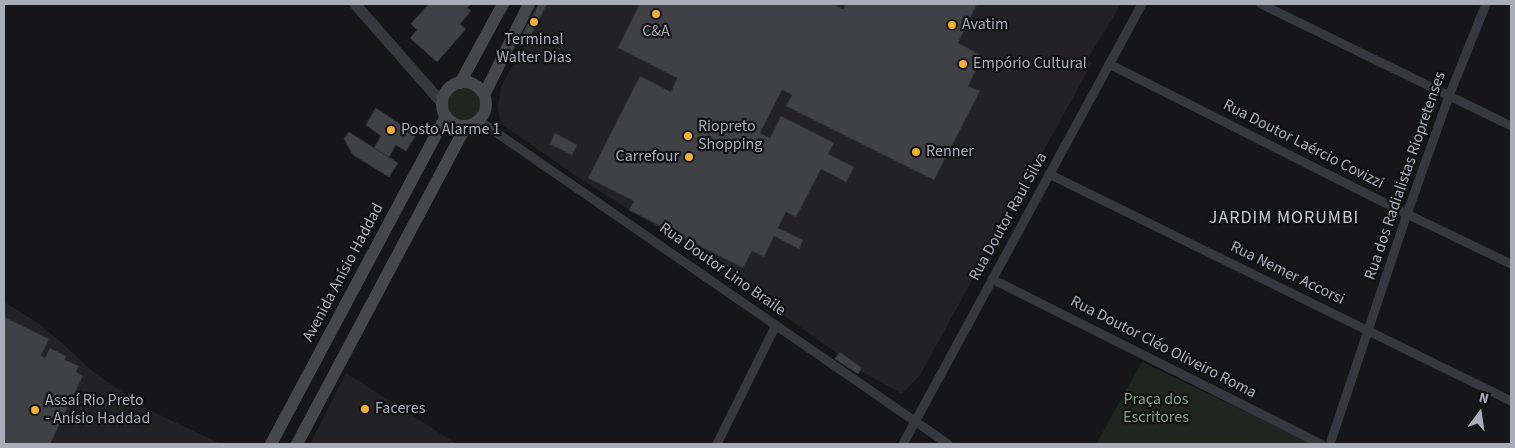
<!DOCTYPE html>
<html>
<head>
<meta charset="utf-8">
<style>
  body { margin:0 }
  #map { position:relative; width:1515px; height:448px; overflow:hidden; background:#161618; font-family:"Source Sans 3",sans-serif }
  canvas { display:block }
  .frame { position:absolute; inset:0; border:5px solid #a8adb8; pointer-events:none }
  .north { position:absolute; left:1455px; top:388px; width:50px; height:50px; -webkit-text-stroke:4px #111113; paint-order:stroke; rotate:14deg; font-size:14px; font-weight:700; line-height:20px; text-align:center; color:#a8adb8 }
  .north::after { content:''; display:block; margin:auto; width:18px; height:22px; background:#a8adb8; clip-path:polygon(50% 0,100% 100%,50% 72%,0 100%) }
</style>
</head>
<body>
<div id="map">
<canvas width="1515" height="448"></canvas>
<div class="frame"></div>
<div class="north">N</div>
</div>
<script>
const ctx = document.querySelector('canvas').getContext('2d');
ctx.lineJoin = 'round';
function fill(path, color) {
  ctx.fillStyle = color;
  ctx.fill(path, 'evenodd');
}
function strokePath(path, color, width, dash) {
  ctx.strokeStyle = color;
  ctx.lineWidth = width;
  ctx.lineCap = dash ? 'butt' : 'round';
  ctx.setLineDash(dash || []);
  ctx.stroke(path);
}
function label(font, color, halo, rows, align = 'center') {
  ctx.font = font + ' "Source Sans 3",sans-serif';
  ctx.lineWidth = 4.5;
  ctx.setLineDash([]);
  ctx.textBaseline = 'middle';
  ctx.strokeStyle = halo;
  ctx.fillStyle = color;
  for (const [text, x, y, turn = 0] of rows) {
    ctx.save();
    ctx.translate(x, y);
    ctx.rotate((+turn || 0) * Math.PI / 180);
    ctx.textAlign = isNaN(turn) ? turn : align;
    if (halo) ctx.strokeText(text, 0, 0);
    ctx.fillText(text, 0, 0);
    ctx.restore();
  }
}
fill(new Path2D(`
  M546,4H1121L1087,60L1092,63L920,375L902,394L863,372L687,246L579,178L500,123L498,106L501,87Z
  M4,302L38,323L62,343L92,371L145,408L221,444H4Z
  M346,373L457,444H310Z`), '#222225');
fill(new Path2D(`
  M447 104a17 17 0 1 1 34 0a17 17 0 1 1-34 0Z
  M1142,362L1313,444H1096Z`), '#1e261f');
const building = new Path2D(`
  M429,4H471L467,8L471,11L460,24L466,29L437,62L410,38L417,30L411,24Z
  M539,4H547L527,43L520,39Z
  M640,4H833L843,9L845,4H977L958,43L983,56L968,86L980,91L934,180L786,106L792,95L782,90L760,133L770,138L781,116L834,143L828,154L854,167L846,182L821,169L796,217L786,212L778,228L803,240L799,249L774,236L764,257L752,251L743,268L629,210L634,201L588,178L640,76L671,92L677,78L618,48Z
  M376,108L416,135L406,151L396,145L389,157L374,148L381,136L366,125Z
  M349,132L398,163L389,177L353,155L344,139Z
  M555,133L577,145L572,155L550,144Z
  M4,317L49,339L41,356L45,358L50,348L66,356L65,360L79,366L76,372L83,376L50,444H4Z
  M840,352L862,368L858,374L835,359Z`);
fill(building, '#404145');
strokePath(building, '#303034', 1);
strokePath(new Path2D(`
  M1261,4L1511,126
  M1109,64L1407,214L1511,264
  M478,120L948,444
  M1049,174L1511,401
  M992,279L1321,444
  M717,444L776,325
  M903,444L1142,4
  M1330,444L1407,214L1449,96L1486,4`), '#37383d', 9);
strokePath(new Path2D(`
  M355,4L442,103`), '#37383d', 11);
strokePath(new Path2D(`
  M442 104a22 22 0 1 1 44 0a22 22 0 1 1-44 0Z
  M460,83L503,4
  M484,95L529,4
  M271,444L446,116
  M297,444L466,126`), '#45474d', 12);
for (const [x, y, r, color] of [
  [656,14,5,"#f2b134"],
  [534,22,5,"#f2b134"],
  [952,25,5,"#f2b134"],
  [963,64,5,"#f2b134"],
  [391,130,5,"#f2b134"],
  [688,136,5,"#f2b134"],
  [916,152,5,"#f2b134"],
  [689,157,5,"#f2b134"],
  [365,409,5,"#f2b134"],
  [35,410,5,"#f2b134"]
]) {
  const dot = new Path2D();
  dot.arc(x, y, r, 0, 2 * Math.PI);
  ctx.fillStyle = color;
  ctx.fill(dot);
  strokePath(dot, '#111113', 2);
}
label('16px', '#a8adb8', '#111113', [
  ["Avatim",962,25],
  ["C&A",656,32,"center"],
  ["Terminal",534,40,"center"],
  ["Walter Dias",534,58,"center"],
  ["Empório Cultural",973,64],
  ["Riopreto",698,127],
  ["Shopping",698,145],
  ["Posto Alarme 1",401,130],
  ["Renner",926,152],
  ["Carrefour",679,157,"right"],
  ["Assaí Rio Preto",45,401],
  ["- Anísio Haddad",45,419],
  ["Faceres",375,409]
], 'left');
label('16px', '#a8adb8', '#111113', [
  ["Rua Doutor Laércio Covizzi",1303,145,27],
  ["Rua dos Radialistas Riopretenses",1406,176,-71],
  ["Rua Doutor Raul Silva",1009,217,-61],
  ["Rua Doutor Lino Braile",722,270,35],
  ["Avenida Anísio Haddad",344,273,-62],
  ["Rua Nemer Accorsi",1287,274,26],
  ["Rua Doutor Cléo Oliveiro Roma",1163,348,27]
]);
label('16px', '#7fa381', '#111113', [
  ["Praça dos",1156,400],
  ["Escritores",1156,418]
]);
ctx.letterSpacing = '1px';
label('18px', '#c9ccd4', '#111113', [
  ["JARDIM MORUMBI",1284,219]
]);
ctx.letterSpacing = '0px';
</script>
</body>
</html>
